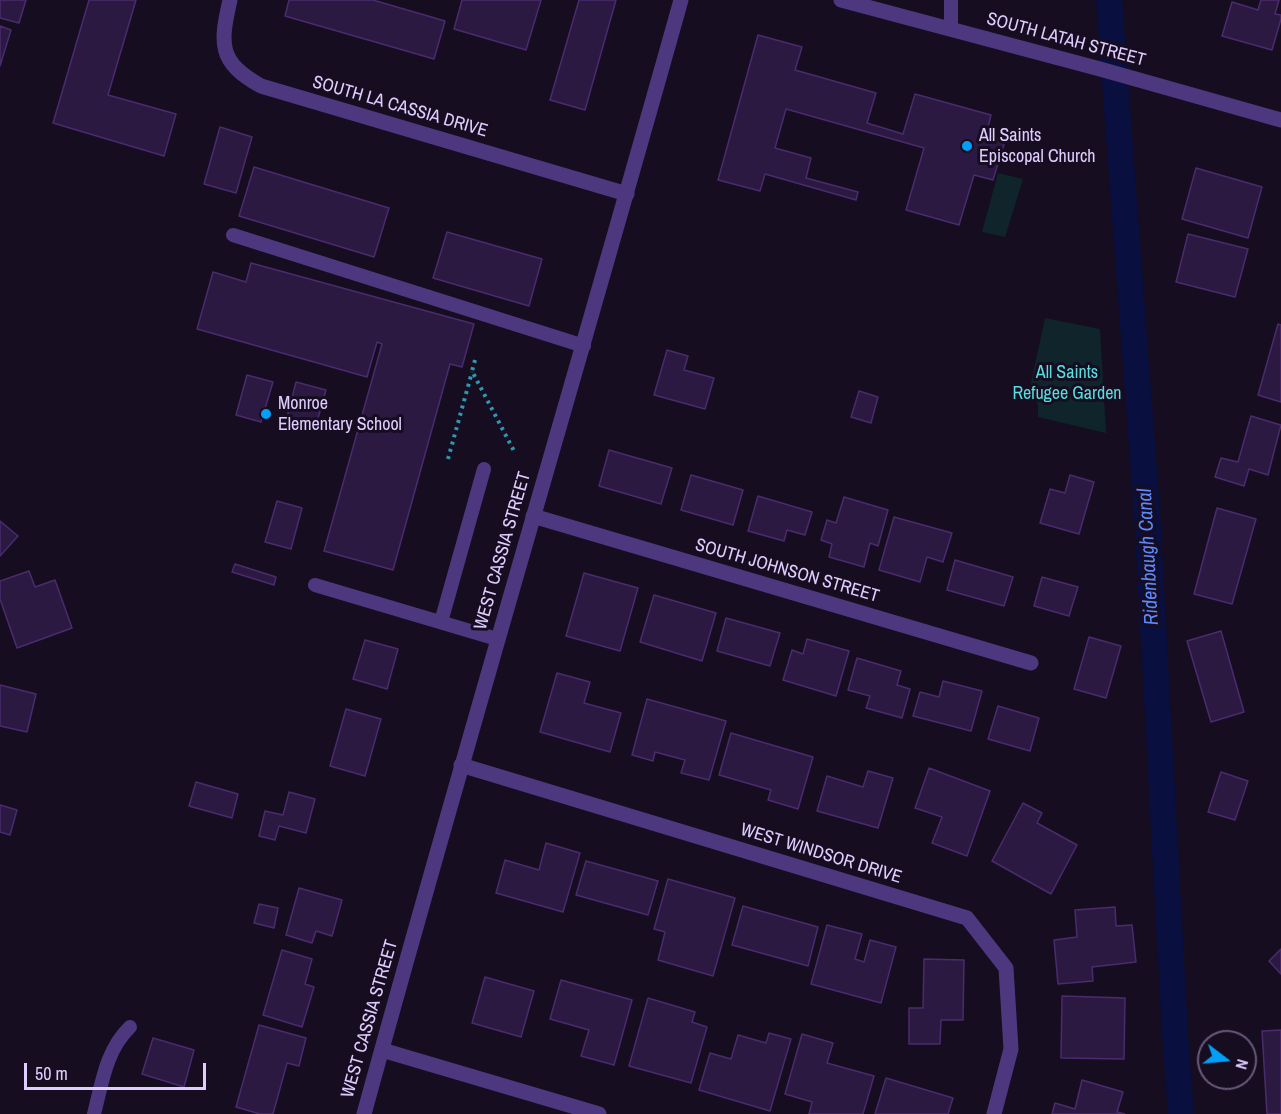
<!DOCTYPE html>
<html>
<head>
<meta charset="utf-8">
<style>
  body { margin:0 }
  #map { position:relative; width:1281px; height:1114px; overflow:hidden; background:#160d21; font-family:"Archivo Narrow",sans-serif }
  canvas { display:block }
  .north { position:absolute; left:1197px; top:1030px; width:60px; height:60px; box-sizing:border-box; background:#160d21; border:2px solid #675a7a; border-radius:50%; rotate:106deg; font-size:16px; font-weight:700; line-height:24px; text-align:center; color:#e0cdff }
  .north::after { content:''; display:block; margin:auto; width:21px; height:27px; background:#019ff7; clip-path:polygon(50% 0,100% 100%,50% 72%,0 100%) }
  .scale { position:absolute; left:24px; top:1063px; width:182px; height:27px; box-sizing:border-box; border:3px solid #e0cdff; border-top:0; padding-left:8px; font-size:18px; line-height:21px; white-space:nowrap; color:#e0cdff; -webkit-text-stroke:4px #160d21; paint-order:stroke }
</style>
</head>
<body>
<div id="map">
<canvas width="1281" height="1114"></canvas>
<div class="north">N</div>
<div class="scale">50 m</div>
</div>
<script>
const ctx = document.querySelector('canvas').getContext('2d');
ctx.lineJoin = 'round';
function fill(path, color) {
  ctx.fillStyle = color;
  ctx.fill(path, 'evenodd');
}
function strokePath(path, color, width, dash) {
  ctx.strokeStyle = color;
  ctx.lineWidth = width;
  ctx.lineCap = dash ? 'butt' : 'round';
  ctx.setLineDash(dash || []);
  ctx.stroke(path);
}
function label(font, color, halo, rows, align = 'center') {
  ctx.font = font + ' "Archivo Narrow",sans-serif';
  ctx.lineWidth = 6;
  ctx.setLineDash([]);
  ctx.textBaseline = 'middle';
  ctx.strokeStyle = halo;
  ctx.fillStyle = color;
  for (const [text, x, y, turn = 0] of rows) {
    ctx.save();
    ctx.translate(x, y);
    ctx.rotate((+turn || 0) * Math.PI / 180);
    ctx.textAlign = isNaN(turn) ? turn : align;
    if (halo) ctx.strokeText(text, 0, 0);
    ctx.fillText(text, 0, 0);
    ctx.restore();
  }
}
fill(new Path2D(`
  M998,173L1023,179L1005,237L982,232Z
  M1045,318L1100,329L1106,433L1038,417V405L1029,392Z`), '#10252b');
strokePath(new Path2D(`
  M1109,0L1147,514L1175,1034L1181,1114`), '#090f3e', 26);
const building = new Path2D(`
  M0,0H26L19,23L0,18Z
  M89,0H136L108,95L176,114L164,156L53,123Z
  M289,0H373L445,21L434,59L285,16Z
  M462,0H541L526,50L454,29Z
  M579,0H616L585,110L550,100Z
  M1261,0H1279L1275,14L1281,15V19L1272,50L1222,36L1232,2L1258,10Z
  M0,26L11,30L0,66Z
  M758,35L802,47L795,70L876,93L867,123L903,134L915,94L991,115L986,136L1005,141L993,180L974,175L959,225L906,210L924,148L786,109L775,148L811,158L806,178L858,192L856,200L765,174L760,191L718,180Z
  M220,127L252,137L236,193L204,184Z
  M254,167L389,208L374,257L239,216Z
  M1196,168L1262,187L1248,238L1182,219Z
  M447,232L542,259L529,306L433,278Z
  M1188,234L1248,249L1235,297L1176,282Z
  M251,263L474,324L462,367L450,364L393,570L324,551L382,344L377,342L367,377L197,329L213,272L246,282Z
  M1278,324L1281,325V402L1258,395Z
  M667,350L688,356L684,370L714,378L705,409L654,395Z
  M247,375L273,382L261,422L236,415Z
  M296,382L326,390L315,429L286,421Z
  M859,391L878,397L871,423L851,417Z
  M1251,416L1281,425L1268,475L1249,469L1244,486L1215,477L1221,458L1238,462Z
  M609,450L672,468L661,504L599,486Z
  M691,475L743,490L733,525L681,510Z
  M1070,475L1094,482L1079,534L1040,523L1050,489L1065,493Z
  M758,496L812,512L805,535L787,530L784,541L748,531Z
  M844,497L888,510L878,546L870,543L864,567L829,557L832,544L821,540L827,520L836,523Z
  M277,501L302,508L291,549L265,542Z
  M1217,508L1256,519L1232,604L1194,594Z
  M894,517L952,533L943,562L927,557L920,582L879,570Z
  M0,521L18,536L0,556Z
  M955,560L1013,577L1004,606L947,590Z
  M235,564L276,577L274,585L232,572Z
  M29,571L35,587L55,580L72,628L17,648L0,599V581Z
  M584,573L638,588L620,651L566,636Z
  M1042,577L1078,587L1069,616L1034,606Z
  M654,595L716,613L702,661L640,642Z
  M726,618L780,633L770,666L717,651Z
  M1221,631L1244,712L1211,722L1187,641Z
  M1089,637L1121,646L1106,698L1074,689Z
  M807,639L849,651L836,696L783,680L792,650L803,654Z
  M365,640L398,649L387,689L353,679Z
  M857,658L901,671L897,685L910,689L902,718L866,708L870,696L848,690Z
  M557,673L590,682L584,703L621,713L610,752L540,732Z
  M943,681L982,691L971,731L913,716L920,692L939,697Z
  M0,685L36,694L27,732L0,726Z
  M647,699L726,721L709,780L681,773L685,760L655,752L653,761L632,755Z
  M998,706L1039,718L1030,751L988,739Z
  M346,709L381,719L365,776L330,766Z
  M731,733L813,757L798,809L768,800L771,790L719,775Z
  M929,768L990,791L967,856L932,843L942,817L915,808Z
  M868,771L893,778L878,828L817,811L827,776L863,787Z
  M1221,772L1248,781L1235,820L1208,812Z
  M196,782L238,794L232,818L189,806Z
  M289,792L315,799L306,833L279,826L275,840L259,836L265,811L283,815Z
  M1023,803L1042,813L1037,823L1077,845L1051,894L992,861Z
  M0,805L17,810L10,835L0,832Z
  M546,843L580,853L563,912L496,893L505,860L539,870Z
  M586,861L658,881L648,915L576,895Z
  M668,879L735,898L713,976L658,960L665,932L654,929Z
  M299,888L342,900L332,936L316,931L312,943L286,935Z
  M259,904L278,908L274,928L254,923Z
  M743,906L818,927L808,966L732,945Z
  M1115,907L1116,926L1132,925L1136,962L1092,967L1093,981L1058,984L1054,940L1077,937L1075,910Z
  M827,925L862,934L855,959L864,962L870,940L896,947L881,1003L811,984Z
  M1281,949V974L1269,961Z
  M282,950L312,959L305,984L314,987L302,1027L263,1015Z
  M924,959L964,960L963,1020H941L940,1044H909V1008H923Z
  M485,977L534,991L521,1037L472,1023Z
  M561,980L632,1000L614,1065L581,1056L589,1030L550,1019Z
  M1062,996L1125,998L1124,1059L1061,1058Z
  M648,998L695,1012L692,1022L707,1027L691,1083L629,1066Z
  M259,1025L306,1038L299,1066L287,1063L273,1114H260L236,1107Z
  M1281,1030V1114H1267L1262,1031Z
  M769,1033L791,1039L770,1111L699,1090L710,1053L731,1059L738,1035L766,1043Z
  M802,1034L833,1043L827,1063L874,1076L863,1114H809L812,1102L785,1094Z
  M153,1038L194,1050L184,1087L142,1074Z
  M886,1078L953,1098L948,1114H875Z
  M1082,1080L1123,1092L1117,1112L1125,1114H1052L1055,1103L1075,1109Z`);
fill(building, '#2c1942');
strokePath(building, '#4a2b6e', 1.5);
strokePath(new Path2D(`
  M475,360L472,371L514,451
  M448,459L472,372`), '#2e98b2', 4, [3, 4.5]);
strokePath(new Path2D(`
  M951,29V0
  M233,235L584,346
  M315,585L497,639
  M441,622L484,469
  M94,1114C102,1083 106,1050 130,1027`), '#4d3880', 14);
strokePath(new Path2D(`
  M230,0C220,44 218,62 261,86L627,194
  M533,516L1031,663
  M461,765L967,918L1006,968L1011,1049L994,1114
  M382,1050L599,1114`), '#4d3880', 15);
strokePath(new Path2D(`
  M841,0L1100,69L1281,120
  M364,1114C466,742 577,372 681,0`), '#4d3880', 15);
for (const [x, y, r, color] of [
  [967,146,6,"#019ff7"],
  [266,414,6,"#019ff7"]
]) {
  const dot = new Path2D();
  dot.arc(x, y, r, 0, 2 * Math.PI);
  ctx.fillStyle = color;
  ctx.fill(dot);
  strokePath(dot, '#160d21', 2);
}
label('18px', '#e0cdff', '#160d21', [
  ["SOUTH LATAH STREET",1066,40,15],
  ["SOUTH LA CASSIA DRIVE",400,107,16],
  ["WEST CASSIA STREET",503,551,-74],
  ["SOUTH JOHNSON STREET",787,571,16],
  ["WEST WINDSOR DRIVE",821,854,17],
  ["WEST CASSIA STREET",370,1019,-74]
]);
label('18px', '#e0cdff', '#160d21', [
  ["All Saints",979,136],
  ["Episcopal Church",979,157],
  ["Monroe",278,404],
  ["Elementary School",278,425]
], 'left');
label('18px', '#5addde', '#160d21', [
  ["All Saints",1067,373],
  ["Refugee Garden",1067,394]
]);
label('italic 20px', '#5c89fe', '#160d21', [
  ["Ridenbaugh Canal",1149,557,-93]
]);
</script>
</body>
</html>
